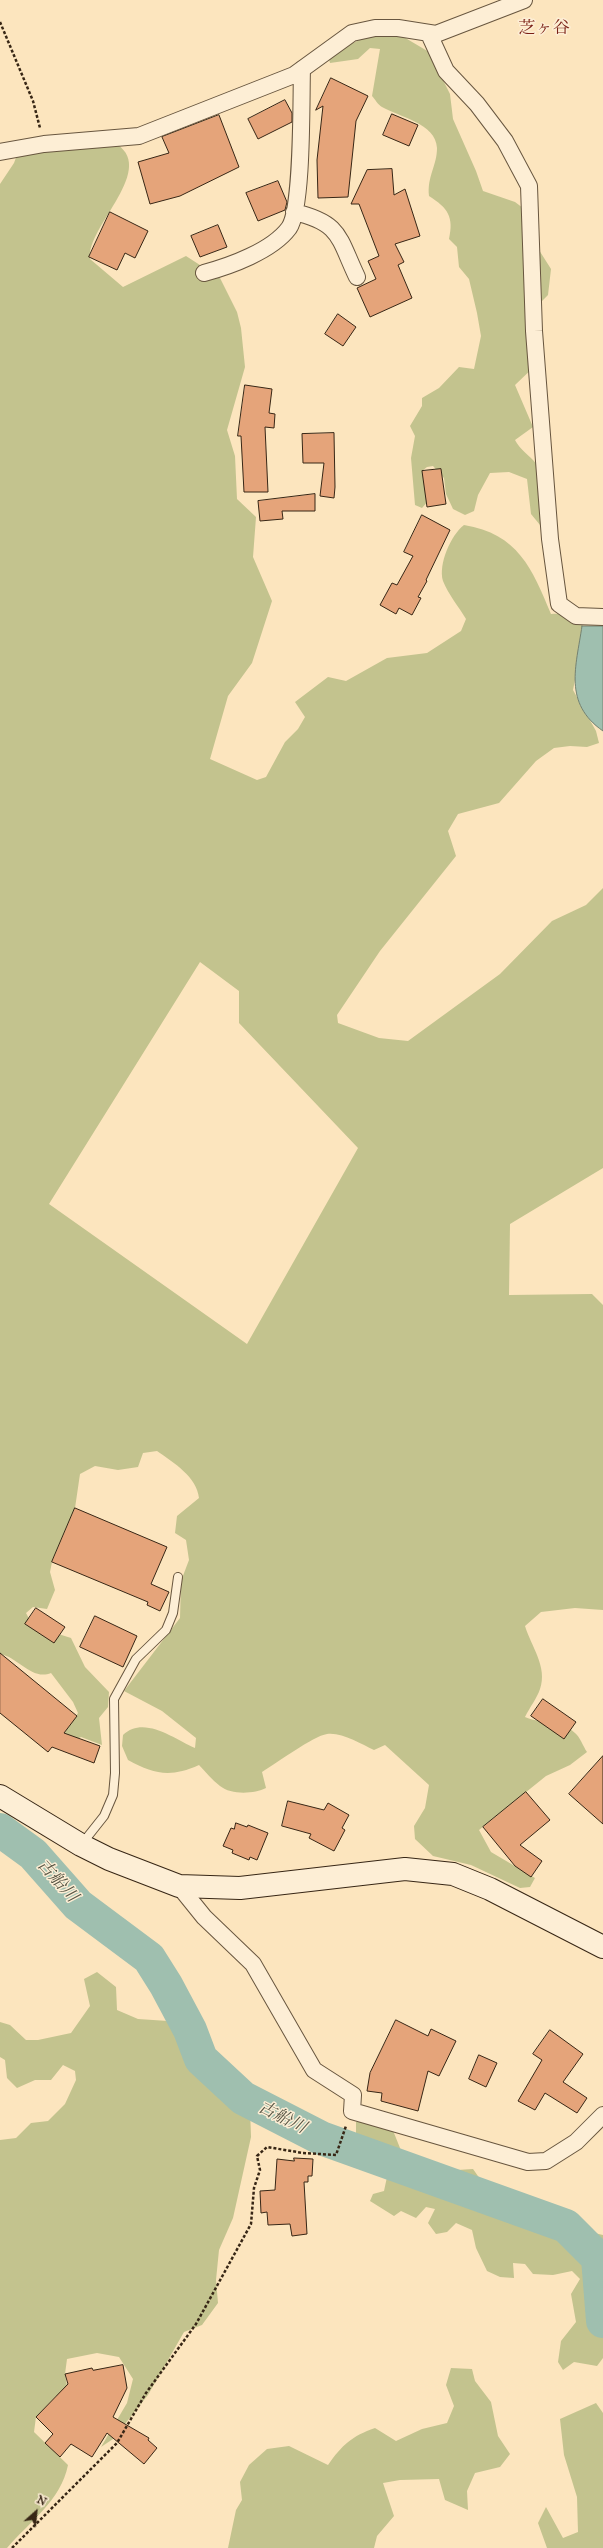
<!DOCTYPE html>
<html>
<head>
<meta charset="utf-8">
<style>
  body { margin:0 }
  #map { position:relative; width:603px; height:2548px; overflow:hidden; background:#fce5be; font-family:"IM FELL Great Primer",serif }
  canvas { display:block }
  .north { position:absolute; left:16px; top:2492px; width:40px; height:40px; -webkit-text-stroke:3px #fdeed5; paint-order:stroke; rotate:27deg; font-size:11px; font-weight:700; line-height:16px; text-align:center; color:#372615 }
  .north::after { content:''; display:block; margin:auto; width:14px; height:18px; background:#372615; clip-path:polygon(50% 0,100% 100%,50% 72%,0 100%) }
</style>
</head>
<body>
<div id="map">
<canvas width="603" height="2548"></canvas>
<div class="north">N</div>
</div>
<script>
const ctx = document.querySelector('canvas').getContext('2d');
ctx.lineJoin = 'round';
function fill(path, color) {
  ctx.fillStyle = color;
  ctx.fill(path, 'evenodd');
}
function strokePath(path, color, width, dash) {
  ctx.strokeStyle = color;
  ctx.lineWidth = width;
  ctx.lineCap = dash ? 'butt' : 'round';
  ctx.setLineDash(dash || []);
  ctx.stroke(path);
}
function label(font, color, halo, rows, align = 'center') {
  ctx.font = font + ' "IM FELL Great Primer","Noto Serif JP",serif';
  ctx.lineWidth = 3;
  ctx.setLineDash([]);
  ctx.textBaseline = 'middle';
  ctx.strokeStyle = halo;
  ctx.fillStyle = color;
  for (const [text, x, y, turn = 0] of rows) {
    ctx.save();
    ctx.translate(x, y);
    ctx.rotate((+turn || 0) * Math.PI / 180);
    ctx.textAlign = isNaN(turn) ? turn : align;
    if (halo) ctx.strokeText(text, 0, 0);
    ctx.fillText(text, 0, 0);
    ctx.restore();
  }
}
fill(new Path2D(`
  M372,34L402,36L429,52L450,94L453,119L476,171L483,191L515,202L531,214L539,250L551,269L548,295L537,306V364L515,385L533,427L515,440C520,449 526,453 533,460C548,476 545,499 546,519L540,525L531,514L527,479L509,472L490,473L478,495L474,511L465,515L453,509L446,494L444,478L433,466L427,467L422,471L429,500L422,508L415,505L411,458L415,436L410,426L422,406V398L439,388L459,367L474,369L481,336L477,313L469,279L459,267L457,247L449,239C454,217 448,208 429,196C427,176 437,166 437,148C436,123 399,117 382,107C378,105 375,99 372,96L380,49L370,48L358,59L330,63L328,55Z
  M113,142C161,167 86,226 90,259L123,287L186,256L220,278L237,312L241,328L245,367L227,430L235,456L237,499L256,517L253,557L272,601L252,663L228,696L210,759L257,780L266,777L285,742L298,729L305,717L295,702L328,677L346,681L387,658L427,653L461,631L466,619C459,607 448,594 443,581C438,564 451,535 464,525C518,534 532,568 551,614C568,613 576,616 585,630L573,690L596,731L599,743L587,747L570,746L554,748L536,761L499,803L458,814L448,831L456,856L380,951L337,1015L338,1023L379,1038L408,1041L500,974L552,921L586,905L603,888V1168L510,1224L509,1295L592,1294L603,1305V1610L575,1608L541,1612L525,1626C531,1646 548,1667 540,1689C537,1698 530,1707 525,1717C541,1724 562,1720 575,1733C580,1737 583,1746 587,1752L570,1765L546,1776L479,1830L491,1852L535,1878L530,1887L520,1888L471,1865L433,1856L415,1839L414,1826L425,1808L429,1785L385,1745L374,1750C361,1744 342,1732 327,1734C313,1736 277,1763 262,1772L266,1788C254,1794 231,1795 220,1786C212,1780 206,1772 199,1765C170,1778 154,1774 128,1760L122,1746L123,1735C144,1715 174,1739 195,1748L196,1738L162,1711L124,1691L180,1618L181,1581L189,1560L186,1540L175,1533L177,1516L199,1498C197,1477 174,1463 157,1451L143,1453L138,1467L118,1470L95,1466L80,1474L75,1508L52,1562L50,1572L55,1590L47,1609L33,1607L26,1613L33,1626L71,1638L85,1667L109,1692L108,1707L99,1718L102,1745L81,1737L71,1742L57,1744L78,1713L73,1702L51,1673C32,1681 18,1657 0,1654V184L14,163L18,152ZM200,962L239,991V1023L358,1148L247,1344L49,1204Z
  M97,1972L116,1987L117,2010L138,2019L168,2021L193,2029L216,2056L220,2076L238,2100L250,2108L251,2137L233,2218L219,2250L216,2280L218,2303L202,2325L184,2332L148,2395L113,2439L101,2447L127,2403L133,2379L119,2357L97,2353L67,2359L65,2374L71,2410L56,2396L36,2417L34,2432L68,2465C61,2501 29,2522 7,2548H0V2140L16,2138L31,2123L48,2121L65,2104L76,2080L75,2071L63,2065L51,2080H35L17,2088L7,2078L5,2060L0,2057V2022L10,2025L26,2040H38L71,2033L90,2006L84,1979Z
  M374,2121L392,2128L404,2158L441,2171L473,2169L497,2203L521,2207L545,2227L569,2239L590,2232L603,2235V2358L597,2366L574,2362L563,2370L558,2362L561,2341L576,2322L571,2294L580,2279L572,2271L553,2275L533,2274L525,2264L513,2263L514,2278L500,2277L487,2271L476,2248L472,2230L456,2223L447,2232L436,2234L428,2223L435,2209L426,2207L416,2218L401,2211L394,2216L370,2201L373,2194L384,2191L390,2163V2153L372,2149L356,2138V2122Z
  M451,2368L472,2369L475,2381L491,2402L498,2436L510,2454L500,2467L475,2473L467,2491L468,2510L445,2500L439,2479L400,2480L383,2483L394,2516L377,2536L374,2548H228L236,2510L242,2500L240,2482L249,2465L267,2449L289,2446L328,2465C342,2445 352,2436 375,2428L396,2441L422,2429L447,2423L454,2406L446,2385Z
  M596,2403L603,2413V2548H547L538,2523L546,2507L563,2538L578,2532L577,2497L564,2455L560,2419Z`), '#c3c38e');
const water = new Path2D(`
  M582,626H603V731C563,703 576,667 582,626Z`);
fill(water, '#9fbfaf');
strokePath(water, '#758271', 1);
strokePath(new Path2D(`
  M0,1830L33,1854L78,1905L149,1958L166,1985L190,2030L201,2059L243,2098L321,2138L566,2226L598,2258L603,2321`), '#9fbfaf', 34);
const building = new Path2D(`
  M331,78L368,96L356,121L348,197L318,198L317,160L323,106L316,110Z
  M285,100L292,113V122L258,139L248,119Z
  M392,114L418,125L409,146L383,135Z
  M219,115L239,167L180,196L150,204L138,162L169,153L162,137Z
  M392,169L394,195L405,189L420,236L395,244L404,262L398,265L412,298L370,317L357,288L376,279L368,261L379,256L359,204H351L367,170Z
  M278,181L287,202L285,210L258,221L246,193Z
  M110,212L148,231L135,258L125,253L117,270L89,257Z
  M218,225L227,247L200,257L191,236Z
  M338,314L356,327L343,346L325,334Z
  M245,385L272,389L269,413L275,414L274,428L265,427L268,492H244L241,436H238Z
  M334,433L335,487L334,498L320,496L324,463H303L302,434Z
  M441,469L446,504L427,507L422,471Z
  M315,494V511H282L283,519L260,521L258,501Z
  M422,515L450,530L426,580L427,581L418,597L421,598L412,615L399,608L396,614L380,605L392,583L397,585L413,556L404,552Z
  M75,1508L167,1547L151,1584L169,1592L160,1611L147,1605L148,1602L52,1562Z
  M36,1608L65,1627L54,1643L25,1624Z
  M95,1616L137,1636L123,1667L80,1647Z
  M0,1653L77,1716L64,1733L100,1746L94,1763L52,1747L48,1752L0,1713Z
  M543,1699L576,1722L564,1739L531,1716Z
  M603,1756V1824L569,1794Z
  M526,1792L550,1820L520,1845L542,1861L531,1877L515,1866L483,1827Z
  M288,1801L324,1810L328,1803L349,1815L342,1828L345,1830L334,1851L309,1838L311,1834L282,1826Z
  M236,1823L247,1827L248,1825L268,1833L257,1860L250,1857L249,1860L232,1853L233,1850L223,1846L231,1828L234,1829Z
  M396,2020L428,2036L431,2029L456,2041L439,2076L428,2071L418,2111L381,2101L382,2093L367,2091L370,2073Z
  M550,2030L583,2054L563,2082L587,2098L577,2113L545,2093L535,2110L518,2101L542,2060L533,2054Z
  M479,2055L497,2063L486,2087L469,2079Z
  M294,2158L313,2159L312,2176H308V2182H304L307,2234L292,2236L290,2224L268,2225L267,2212L261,2213L260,2191L275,2190L277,2159L294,2161Z
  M123,2365L127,2388L113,2417L149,2438L148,2440L157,2448L144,2464L107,2433L92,2457L71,2444L60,2457L45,2443L53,2434L36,2417L68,2384L65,2374L92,2368L93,2370Z`);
fill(building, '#e5a47a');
strokePath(building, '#372615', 1);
const lane = new Path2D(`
  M81,1845L104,1816L113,1795L115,1773L114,1699L136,1659L166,1630L173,1613L178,1577`);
const street = new Path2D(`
  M429,34L446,71L477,104L505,141L529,186L534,331L550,539L559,604L576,616L603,617
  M0,152L44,144L139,136L294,75L352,33L375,28H398L436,34L524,0
  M294,212C341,223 338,237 357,277
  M204,273C230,266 272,251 289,228C303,208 301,99 302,69
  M179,1886L204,1917L253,1964L314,2070L353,2095L352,2111L528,2162L546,2161L576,2142L603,2115`);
const secondary = new Path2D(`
  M0,1796L81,1845L109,1859L179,1886L240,1888L405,1869L453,1874L490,1889L603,1947`);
strokePath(lane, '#68563f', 10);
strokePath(street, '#68563f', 18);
strokePath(secondary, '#372615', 24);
strokePath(new Path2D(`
  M0,22L33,101L40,128
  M12,2548L117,2443L146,2393L196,2324L251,2224L254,2188L260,2170L257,2156L267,2147L303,2153L336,2155L346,2126`), '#372615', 2.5, [3, 2]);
strokePath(lane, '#fdeed5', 8);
strokePath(street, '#fdeed5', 16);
strokePath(secondary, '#fdeed5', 22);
label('17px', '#7a1f14', '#fdeed5', [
  ["芝ヶ谷",544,29]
]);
label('italic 17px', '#565443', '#fdeed5', [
  ["古船川",57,1881,48],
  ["古船川",282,2118,27]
]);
</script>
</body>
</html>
